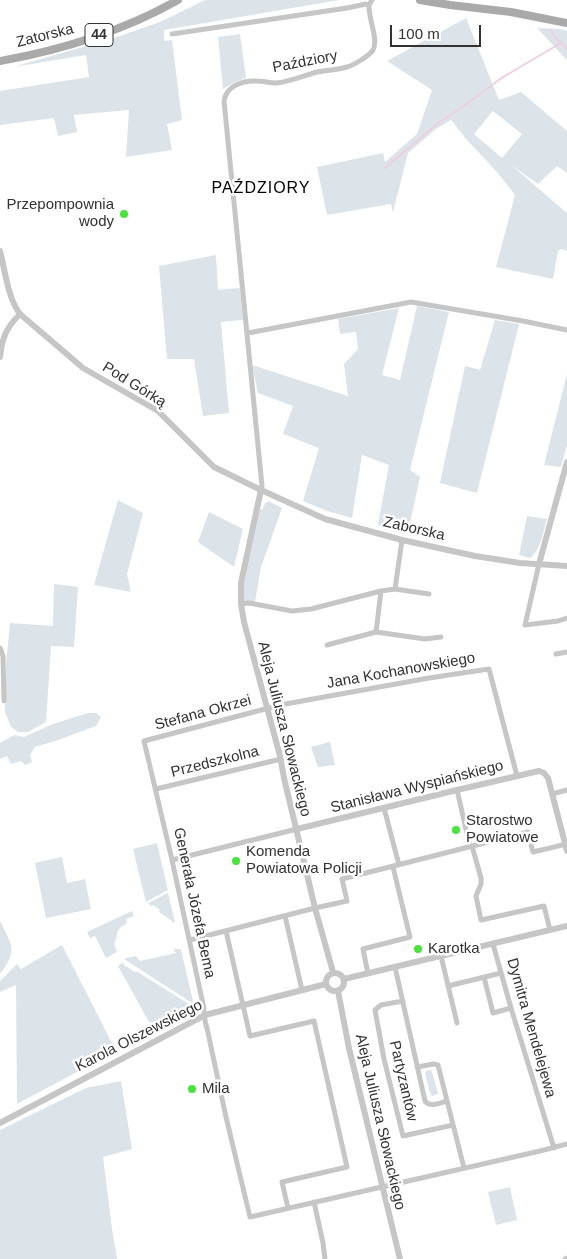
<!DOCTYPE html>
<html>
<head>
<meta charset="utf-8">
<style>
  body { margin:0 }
  #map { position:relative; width:567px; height:1259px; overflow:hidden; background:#fff; font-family:Helvetica,sans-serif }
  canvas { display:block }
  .scale { position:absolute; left:390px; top:25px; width:91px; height:22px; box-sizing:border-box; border:2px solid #323232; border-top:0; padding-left:6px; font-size:15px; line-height:18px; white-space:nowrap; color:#323232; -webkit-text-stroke:4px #fff; paint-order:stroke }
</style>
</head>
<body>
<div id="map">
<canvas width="567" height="1259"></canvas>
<div class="scale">100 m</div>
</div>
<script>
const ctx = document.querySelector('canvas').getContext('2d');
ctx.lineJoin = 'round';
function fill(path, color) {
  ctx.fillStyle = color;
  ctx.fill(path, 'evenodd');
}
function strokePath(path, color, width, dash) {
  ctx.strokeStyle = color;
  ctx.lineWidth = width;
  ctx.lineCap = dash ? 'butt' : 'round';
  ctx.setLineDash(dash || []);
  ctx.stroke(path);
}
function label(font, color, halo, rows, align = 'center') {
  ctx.font = font + ' Helvetica,sans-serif';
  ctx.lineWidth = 5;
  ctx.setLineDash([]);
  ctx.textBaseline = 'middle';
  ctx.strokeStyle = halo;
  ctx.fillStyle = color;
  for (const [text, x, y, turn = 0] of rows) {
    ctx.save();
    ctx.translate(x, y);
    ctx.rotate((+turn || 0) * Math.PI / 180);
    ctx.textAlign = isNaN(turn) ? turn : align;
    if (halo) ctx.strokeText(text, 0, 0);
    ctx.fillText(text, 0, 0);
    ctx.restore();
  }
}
fill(new Path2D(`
  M205,0H339L164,30V41L172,40L182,120L167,124L172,150L126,157L129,110L74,115L77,132L58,136L54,118L0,125V91L89,77L86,55L13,67L114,38L160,22Z
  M466,18L499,100L521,92L567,131V173L557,166L538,184L510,164L567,213V251L561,249L558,251L553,279L496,267L515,195L497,172L467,140L451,120L436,129L408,153L393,212L391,204L327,215L317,167L383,153L385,162L417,134L432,90L387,61ZM493,111L522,134L502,158L474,134Z
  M537,28L560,29L567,31V60Z
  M240,34L246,78L235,82L223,89L218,37Z
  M216,255L218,290L240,288L243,320L221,322L229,413L203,416L194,359H167L159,266Z
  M417,306L449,312L410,470L420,477L408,532L378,525L389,465L362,455L352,518L327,511L303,501L319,448L283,434L293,406L258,393L252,365L348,396L344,364L358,349L356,332L340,334L338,319L399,308L382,375L400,380Z
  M495,320L519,324L477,493L440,483L465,366L480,370Z
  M567,374V445L561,467L544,465Z
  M118,500L143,513L127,574L131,592L94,585Z
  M269,501L282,508L261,567L255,602H243L244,583L260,509H263L265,503Z
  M209,512L243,529L234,567L198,542Z
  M527,516L547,519C543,532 541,550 530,558L519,555Z
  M54,584L78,587L74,647L51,646L46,722L28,732H18L11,727L5,712L6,664L10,623L53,626Z
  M88,713H96L101,717L96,726L58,740L35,747L30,755L32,762L25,765L21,761L11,764L7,756L0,759V743L14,735L24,737L53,724Z
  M330,742L335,765L318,767L311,747Z
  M157,843L168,890L146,902L133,849Z
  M62,857L67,883L85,879L91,909L46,918L35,863Z
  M168,893L175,922V923L159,912L160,910L153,905L151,906L148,903Z
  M132,911L134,916L126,919L127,923C113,931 120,933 114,944L117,952L106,958L95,936L90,938L87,932Z
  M0,921C12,945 18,951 0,974Z
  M62,945L116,1051L17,1104L16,985L0,992V981L17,964L21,969Z
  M173,949H179L181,950L193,1001L192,1003L124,959L126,958L136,956L140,961L176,953Z
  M123,962L124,965L135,972L136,971L192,1006L191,1010L165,1024L149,1022L118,966Z
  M431,1070L432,1072L438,1094L432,1096L430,1093L425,1073L426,1071Z
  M121,1081L132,1149L103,1157L112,1229L117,1259H0V1130L86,1088Z
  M510,1187L517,1220L496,1225L488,1192Z`), '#dce3e9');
strokePath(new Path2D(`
  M551,30L554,36L567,49
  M385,168L437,124L455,112L503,77L561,43`), '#edcfe2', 2);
strokePath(new Path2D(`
  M172,34L347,8L366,4L369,5L372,0
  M248,333L411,302L523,321L567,330
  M261,490L262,486L224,101C226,86 243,80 257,81C263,81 270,83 276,83C286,83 306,75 317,72C327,70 337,70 347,67C354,65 369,56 373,50C379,40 368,18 369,5
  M539,564L525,625L558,621L567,618
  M395,589L402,540
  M241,604L249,603L292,611L311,609L381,591L395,589L429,594
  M376,632L381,591
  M327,645L376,632L425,639L441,637
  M0,648L3,656L4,701
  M556,654L567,652
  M517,776L489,669L429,678L280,705L144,741L172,860L203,1004C205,1011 204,1022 207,1028L226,1117L250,1217L540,1151L567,1144
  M156,789L281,759
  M457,790L470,847
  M552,794L567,790
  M384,808L399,865
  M472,846L481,878V884L476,896L481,920L544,906L550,930
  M172,860L297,829
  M285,916L302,990
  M226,931L250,1036L314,1021L347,1167L282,1182L288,1208
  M190,940L315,908L347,901L342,879L528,832L533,852L567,844
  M493,944L511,1008L554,1148
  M441,956L457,1023
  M395,967L425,1101C430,1108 440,1103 447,1101
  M368,974L363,949L410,937L393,867
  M484,977L493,1013L511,1008
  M448,986L501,973
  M403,1001L381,1005L375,1010L384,1059L403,1136L453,1125
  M417,1067L434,1064L438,1065L464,1168
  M314,1202L323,1243L325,1259
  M565,1259L567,1258`), '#c6c6c6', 5);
strokePath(new Path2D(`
  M0,251C5,270 8,299 20,314L83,368L158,411L214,467L261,490L325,519L402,540L475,556L520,563L567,566
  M0,357C2,338 6,328 20,314
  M261,490L241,583V604L244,622L280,756L284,778L315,908L333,972
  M539,564L567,462
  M297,829L457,790L539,771L544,773L548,778L567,851
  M326 982a9 9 0 1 1 18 0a9 9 0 1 1-18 0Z
  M344,979L567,926
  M338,991L349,1048L400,1259
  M0,1123L205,1015L326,984`), '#c6c6c6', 6);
strokePath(new Path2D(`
  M420,0L450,5L511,12L567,23
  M0,61C62,50 123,31 178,0`), '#aaa', 8);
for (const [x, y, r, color] of [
  [124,214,5,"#4ae23c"],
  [456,830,5,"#4ae23c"],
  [236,861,5,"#4ae23c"],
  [418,949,5,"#4ae23c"],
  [192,1089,5,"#4ae23c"]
]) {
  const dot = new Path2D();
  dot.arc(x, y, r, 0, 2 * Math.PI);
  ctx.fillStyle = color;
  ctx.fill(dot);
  strokePath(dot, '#fff', 2);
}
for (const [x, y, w] of [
  [99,35,28]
]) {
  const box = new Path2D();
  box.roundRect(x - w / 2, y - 11.5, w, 23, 4);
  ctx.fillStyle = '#fff';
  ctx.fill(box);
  strokePath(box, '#323232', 1);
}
label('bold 14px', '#323232', null, [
  ["44",99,35]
]);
label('15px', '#323232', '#fff', [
  ["Zatorska",45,36,-14],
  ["Paździory",305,62,-11],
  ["Pod Górką",134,385,32],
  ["Zaborska",414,529,13],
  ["Jana Kochanowskiego",401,671,-10],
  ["Stefana Okrzei",203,713,-15],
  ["Aleja Juliusza Słowackiego",284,729,76],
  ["Przedszkolna",215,762,-14],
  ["Stanisława Wyspiańskiego",417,787,-14],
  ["Generała Józefa Bema",194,903,78],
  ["Dymitra Mendelejewa",531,1028,74],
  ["Karola Olszewskiego",139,1036,-27],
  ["Partyzantów",403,1081,77],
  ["Aleja Juliusza Słowackiego",380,1122,77]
]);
label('15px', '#323232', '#fff', [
  ["Przepompownia",114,205,"right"],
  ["wody",114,222,"right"],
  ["Starostwo",466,821],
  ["Powiatowe",466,838],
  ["Komenda",246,852],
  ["Powiatowa Policji",246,869],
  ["Karotka",428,949],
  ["Mila",202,1089]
], 'left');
ctx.letterSpacing = '1px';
label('16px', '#000', '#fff', [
  ["PAŹDZIORY",261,189]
]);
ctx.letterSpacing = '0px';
</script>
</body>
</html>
